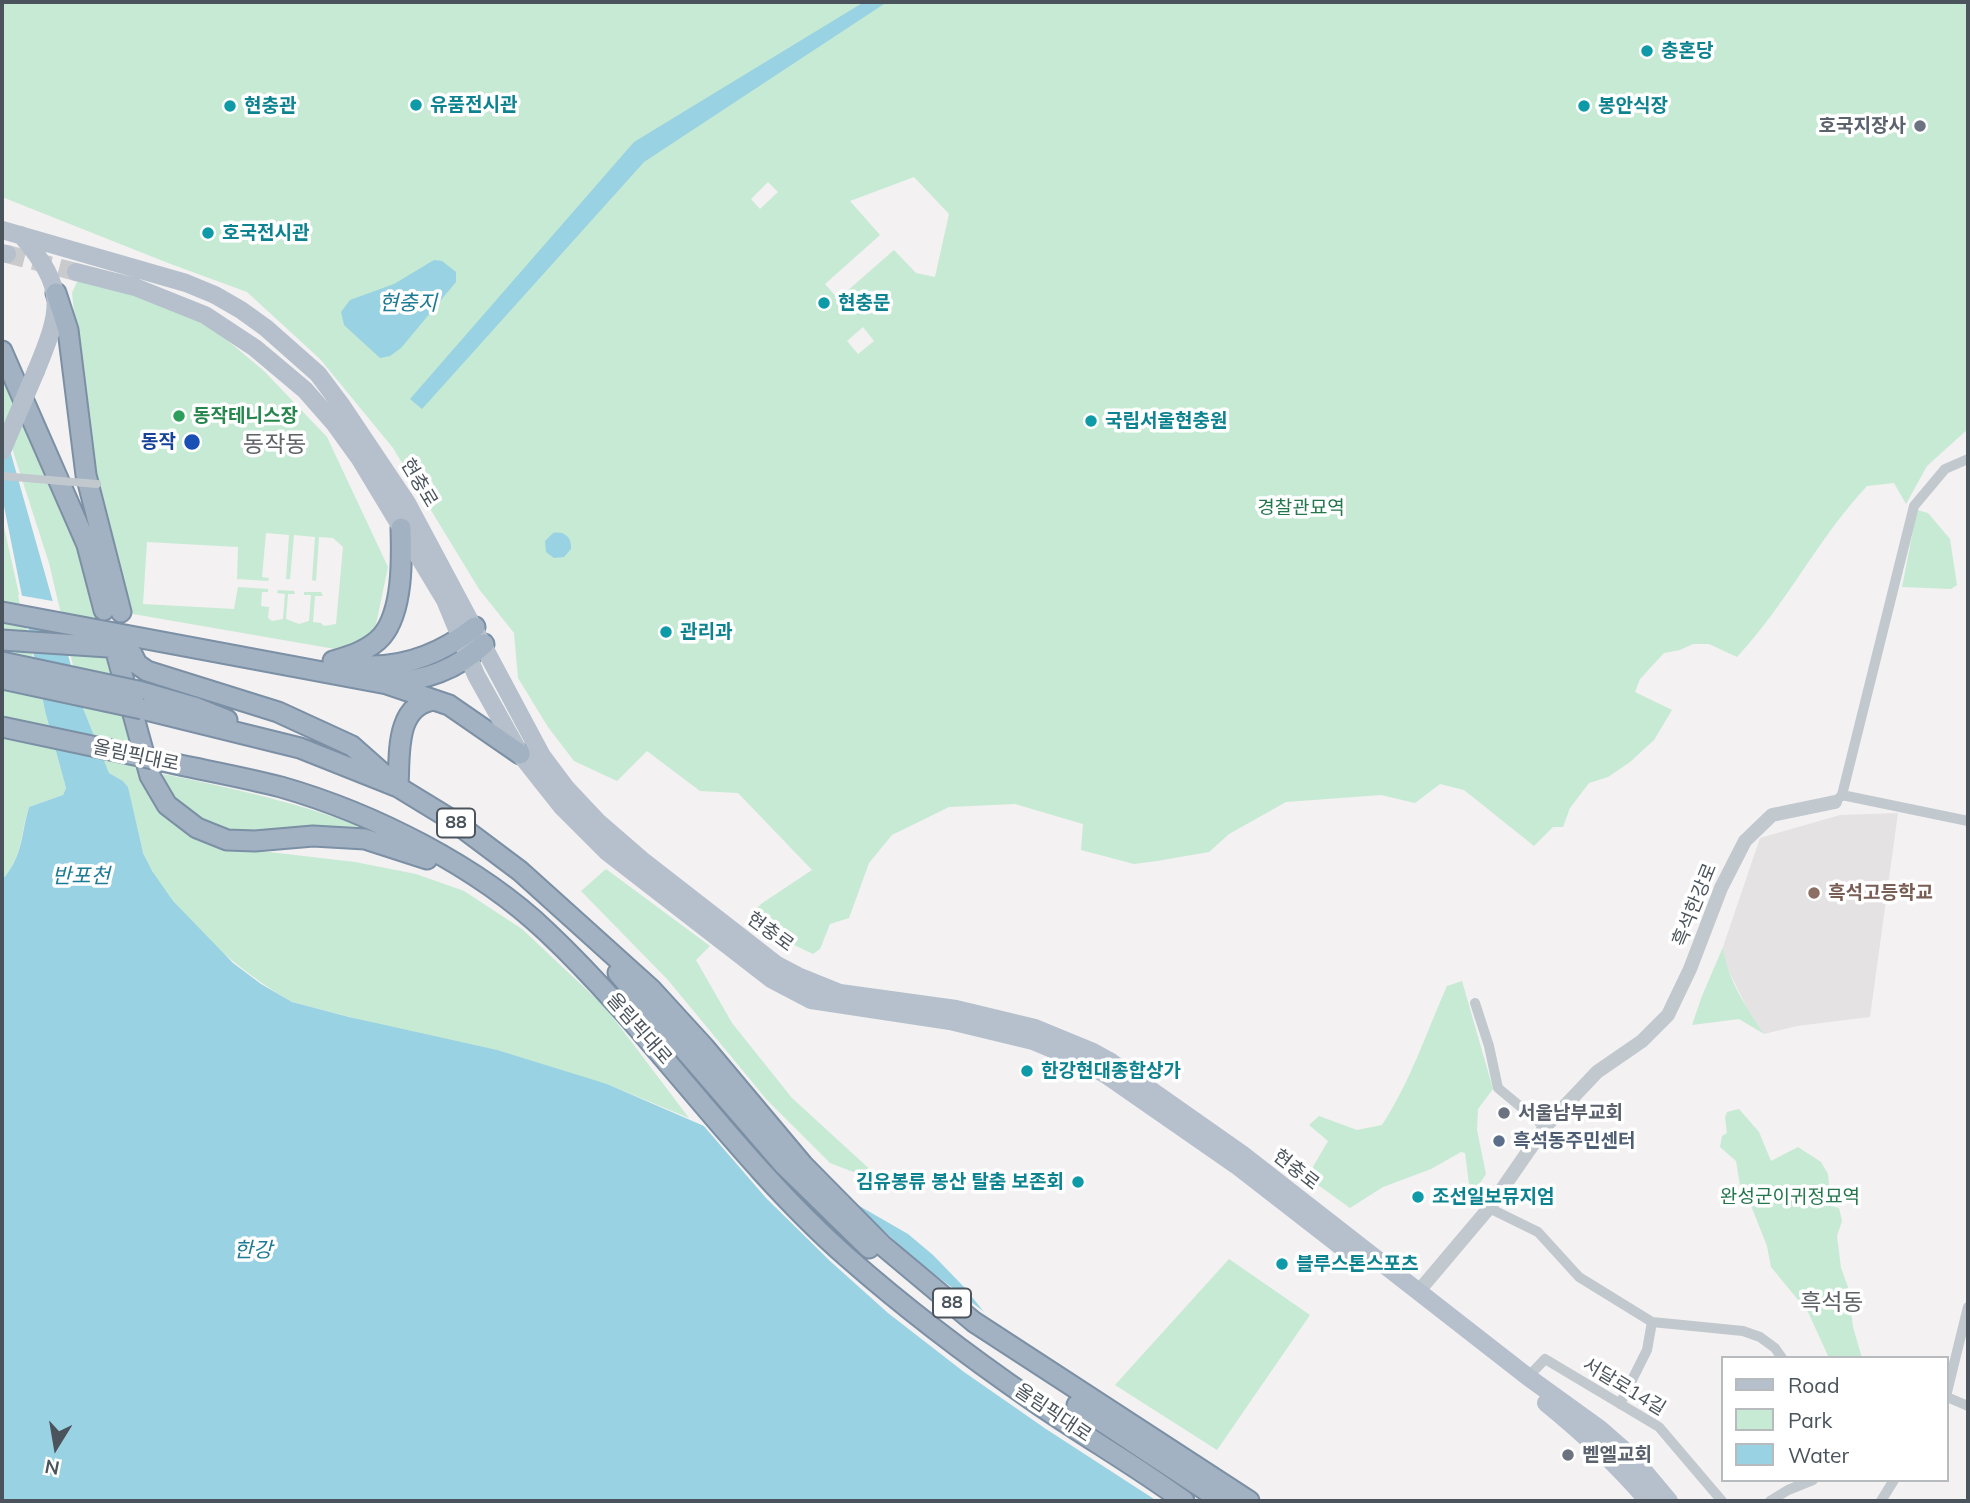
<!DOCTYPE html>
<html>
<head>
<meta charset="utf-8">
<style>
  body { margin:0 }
  #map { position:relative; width:1970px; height:1503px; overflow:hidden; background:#f3f1f1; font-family:Mulish,sans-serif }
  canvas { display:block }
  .frame { position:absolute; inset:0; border:4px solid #4b545c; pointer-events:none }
  .legend { position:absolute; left:1721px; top:1356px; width:228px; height:126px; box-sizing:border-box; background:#fff; border:2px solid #b7bbbe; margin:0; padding:9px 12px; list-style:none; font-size:21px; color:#4b545c }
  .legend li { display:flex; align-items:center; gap:14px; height:35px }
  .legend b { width:35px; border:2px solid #b7bbbe }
  .north { position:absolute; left:21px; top:1412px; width:70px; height:70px; -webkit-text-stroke:5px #fff; paint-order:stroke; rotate:191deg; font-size:19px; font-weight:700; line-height:28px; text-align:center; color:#4b545c }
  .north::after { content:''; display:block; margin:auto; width:24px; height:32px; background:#4b545c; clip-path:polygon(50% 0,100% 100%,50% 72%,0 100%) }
</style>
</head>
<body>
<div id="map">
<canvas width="1970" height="1503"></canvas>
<div class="frame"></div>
<ul class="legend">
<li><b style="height:9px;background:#b5c0cc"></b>Road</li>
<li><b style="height:19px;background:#c6ead4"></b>Park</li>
<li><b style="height:19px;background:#99d2e2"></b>Water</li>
</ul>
<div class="north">N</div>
</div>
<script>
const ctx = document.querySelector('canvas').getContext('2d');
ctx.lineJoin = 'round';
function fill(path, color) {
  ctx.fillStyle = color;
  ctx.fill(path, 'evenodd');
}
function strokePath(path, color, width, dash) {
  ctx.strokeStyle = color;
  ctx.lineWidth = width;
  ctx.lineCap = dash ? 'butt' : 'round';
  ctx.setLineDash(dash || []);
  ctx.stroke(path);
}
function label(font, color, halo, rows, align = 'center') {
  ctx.font = font + ' Mulish,"Noto Sans KR",sans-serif';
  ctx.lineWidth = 7;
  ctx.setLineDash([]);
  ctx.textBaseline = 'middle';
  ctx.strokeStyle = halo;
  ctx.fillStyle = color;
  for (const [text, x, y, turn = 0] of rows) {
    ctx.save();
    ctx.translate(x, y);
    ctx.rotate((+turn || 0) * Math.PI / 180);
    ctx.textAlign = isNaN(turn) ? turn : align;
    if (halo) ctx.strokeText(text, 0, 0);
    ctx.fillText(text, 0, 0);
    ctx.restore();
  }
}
fill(new Path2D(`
  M1898,813L1870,1017L1797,1026L1764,1034L1748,1010L1725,963L1723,947L1760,838L1840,815Z`), '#e4e2e2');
fill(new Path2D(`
  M2,2H1968V429L1927,466L1906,504L1894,483L1867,486C1818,538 1786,605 1737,657L1709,644H1693L1680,650L1664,653L1640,679L1635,692L1672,710L1654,740L1630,762L1608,777L1589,783L1570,808L1563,827H1553L1534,846L1464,790L1440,784L1415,803L1381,795L1286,802L1229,834L1209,852L1157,861L1134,864L1081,850L1083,824L1015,804L949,807L892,835L869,863L849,918L830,924L820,949L813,954L786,941L752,913L761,904L812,870L738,793L700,791L647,751L617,781L574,761L548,727L518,678L514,633L479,589L393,448L320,359L247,292L168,263L2,197ZM914,177L949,214L935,277L916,273L894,250L838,299L825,284L880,235L850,201ZM768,182L778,192L760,209L751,199ZM863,327L874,341L858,354L847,341Z
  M83,281L151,298L202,319L264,371L327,437L388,567L375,629L352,647L335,649L133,614L128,610L91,468L72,293L77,282ZM266,533L289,535L286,579H290L294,535L315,537L312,580L316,581L319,537L333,538L343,547L336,624L324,626L321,623L313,622L315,596H323L321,592H304V595H311L309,621L299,624L286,619L288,594H295L294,591L278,590L277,593L285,594L283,619L272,621L268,618L269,607L261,606L262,592H268V589L238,587L234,609L143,604L147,542L238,547L237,579L268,581L269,578L262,577Z
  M2,361L79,544L142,770L155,797L235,848L355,862L416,874L464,891L522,929L605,1007L689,1118L607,1084L292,1002C240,972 167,912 144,855C135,834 133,809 128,787L123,781L109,773L83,708L49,563L2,417Z
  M1917,510L1928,513L1950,539L1957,585L1951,589L1902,587Z
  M2,518L45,711L66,788L63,795L29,807C20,834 23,857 2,880Z
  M163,774C242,790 318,807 393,840L229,832L192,816L168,789Z
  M606,869L710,946L696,960L732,1023L792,1098L887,1185L830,1163L767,1100L668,980L581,891Z
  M1723,947C1727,979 1746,1007 1764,1034L1739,1019L1692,1025L1702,996Z
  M1462,981L1493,1089L1478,1109L1477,1130L1486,1174L1478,1186L1469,1184L1465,1153L1461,1152L1431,1169L1383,1187L1350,1208L1307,1177L1328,1141L1309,1125L1319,1116L1357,1130L1382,1125C1411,1081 1426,1033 1447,986Z
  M1739,1109L1759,1132L1771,1161L1798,1147L1821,1162L1828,1174L1831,1206L1839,1208L1842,1221L1837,1236L1841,1268L1848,1287L1853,1327L1862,1358H1829L1808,1312L1771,1267L1767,1246L1750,1203L1741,1191L1736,1161L1720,1147L1722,1136L1727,1133L1725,1117L1727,1112Z
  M1229,1259L1310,1315L1217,1450L1115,1385Z`), '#c6ead4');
fill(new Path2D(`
  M864,2H887L644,162L422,409L410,399L634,142Z
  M434,260L442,261L456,272V282L401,348L390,356L380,358L344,325L341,312L350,300L394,284Z
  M2,435L11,454L83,708L109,773L123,781L128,787L143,853L152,871L173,901L233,963L261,984L292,1002L349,1017L497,1050L607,1084L771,1155L908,1234L933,1255L964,1287L996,1327L1233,1501H2V880C23,857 21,834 29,807L63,795L66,788L45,711L2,496Z
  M553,533C564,531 572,537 571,549L564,557L554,558L546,552L545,541Z`), '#99d2e2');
fill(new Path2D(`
  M18,595L58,602L66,632L24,624Z
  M696,1117L772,1152L838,1188L913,1258L995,1320L1019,1348L1237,1501H1157L1046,1429L964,1372L888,1313L830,1261L766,1198Z`), '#f3f1f1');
strokePath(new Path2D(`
  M7,254L76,272`), '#c9cacc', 18, [18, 9]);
const trunk = new Path2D(`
  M56,293L68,330L86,475L121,612
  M2,351L87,545L104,610
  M2,612L387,684L449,705L520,754
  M2,640L123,648
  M116,652L150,776L167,805L197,828L227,840L255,841L313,836L365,839L427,859
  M132,654L137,664L147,671L278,712L352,746L387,777
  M333,661C350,656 370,650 382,636C403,611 402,559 401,528
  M346,664C395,672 437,657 475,627
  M388,684C426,679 455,671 484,644
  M138,691L197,708L227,720
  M142,709L300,748L398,787L452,820L520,871L651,989L704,1047L803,1165L882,1245L974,1322L1249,1501
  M153,759C196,769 239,776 281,787C372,813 478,866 547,932C654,1033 736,1159 847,1257C905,1308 968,1356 1032,1400C1082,1435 1135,1465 1184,1501
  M398,787C400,757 394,704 435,700
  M618,973L784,1165L869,1248
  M1077,1405L1222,1501`);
strokePath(trunk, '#7b8fa5', 23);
strokePath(new Path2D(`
  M1842,795L1968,821
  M1835,802L1842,795L1914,506L1945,469L1968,459
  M1475,1003L1489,1046L1498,1088L1545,1127
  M1489,1208L1538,1232L1579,1277L1652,1322L1743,1331L1760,1337L1775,1348L1782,1358
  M1528,1377L1545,1359L1659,1427L1722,1501
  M1947,1392L1968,1307
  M1947,1397L1968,1406
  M1620,1404L1647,1350L1652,1322
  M1770,1501L1788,1490L1813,1480
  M1881,1501L1894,1480`), '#c1c8ce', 10);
strokePath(new Path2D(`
  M1418,1292L1489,1208L1545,1127L1597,1072L1642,1041L1668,1015L1690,969L1721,888L1745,841L1772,815L1835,802`), '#c1c8ce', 14);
strokePath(new Path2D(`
  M2,230L186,283L215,295L241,310L266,328L318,374L342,406L407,503L542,756L566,788L597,821L642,860L777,965L798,976L840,993L956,1009L1035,1028L1091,1051L1111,1062L1242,1154L1528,1377L1600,1429L1633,1458L1669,1501
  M21,235C67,289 62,308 36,371
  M2,253L7,254
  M76,272L135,287L205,315L255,348L305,390L334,423L360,459L445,600L476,675L520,754L562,807L607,852L771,979L811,1000L950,1021L1033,1041L1083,1062L1105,1074L1236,1165L1348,1252
  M1546,1403C1584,1434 1616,1463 1648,1501`), '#b5c0cc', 18);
strokePath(trunk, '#a2b2c2', 19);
const trunkBridge = new Path2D(`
  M2,662L138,691
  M2,679L142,709
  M2,727L153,759`);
strokePath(trunkBridge, '#7b8fa5', 23, []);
strokePath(new Path2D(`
  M2,476L97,484`), '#c1c8ce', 8);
strokePath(new Path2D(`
  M2,451L36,371`), '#b5c0cc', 18);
strokePath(trunkBridge, '#a2b2c2', 19);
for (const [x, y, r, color] of [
  [1647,51,7,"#0f9aa8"],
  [416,105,7,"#0f9aa8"],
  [230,106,7,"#0f9aa8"],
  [1584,106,7,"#0f9aa8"],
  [1920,126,7,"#6b7280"],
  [208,233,7,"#0f9aa8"],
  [824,303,7,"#0f9aa8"],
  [179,416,7,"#2e9e5b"],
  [1091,421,7,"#0f9aa8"],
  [192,442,9,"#1a4fb4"],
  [666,632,7,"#0f9aa8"],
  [1814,893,7,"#8d6e63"],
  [1027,1071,7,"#0f9aa8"],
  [1504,1113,7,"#6b7280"],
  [1499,1141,7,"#5c6f8a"],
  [1078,1182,7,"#0f9aa8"],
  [1418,1197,7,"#0f9aa8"],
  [1282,1264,7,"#0f9aa8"],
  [1568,1455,7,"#6b7280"]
]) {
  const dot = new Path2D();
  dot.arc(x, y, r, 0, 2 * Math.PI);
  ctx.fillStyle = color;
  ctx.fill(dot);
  strokePath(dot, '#fff', 2.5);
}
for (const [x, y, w] of [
  [456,823,38],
  [952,1303,38]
]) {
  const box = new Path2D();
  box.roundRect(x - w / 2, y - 14.5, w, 29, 5);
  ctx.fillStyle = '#fff';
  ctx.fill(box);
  strokePath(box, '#4b545c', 2);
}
label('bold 18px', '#4b545c', null, [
  ["88",456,823],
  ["88",952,1303]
]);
label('bold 19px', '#0d838f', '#fff', [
  ["충혼당",1661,51],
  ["유품전시관",430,105],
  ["현충관",244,106],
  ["봉안식장",1598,106],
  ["호국전시관",222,233],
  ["현충문",838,303],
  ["국립서울현충원",1105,421],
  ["관리과",680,632],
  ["한강현대종합상가",1041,1071],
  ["김유봉류 봉산 탈춤 보존회",1064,1182,"right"],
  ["조선일보뮤지엄",1432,1197],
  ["블루스톤스포츠",1296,1264]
], 'left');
label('bold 19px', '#5b616d', '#fff', [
  ["호국지장사",1906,126,"right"],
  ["서울남부교회",1518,1113],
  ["벧엘교회",1582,1455]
], 'left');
label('bold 19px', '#27864d', '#fff', [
  ["동작테니스장",193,416]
], 'left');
label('bold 19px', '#164399', '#fff', [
  ["동작",176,442]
], 'right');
label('19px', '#4b545c', '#fff', [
  ["현충로",419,483,59],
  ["올림픽대로",136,756,12],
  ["흑석한강로",1695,905,-68],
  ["현충로",770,932,36],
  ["올림픽대로",639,1029,49],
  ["현충로",1296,1170,38],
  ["서달로14길",1624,1387,31],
  ["올림픽대로",1053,1413,34]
]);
label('19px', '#24764d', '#fff', [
  ["경찰관묘역",1301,508],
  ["완성군이귀정묘역",1790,1197]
]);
label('bold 19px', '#785e54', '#fff', [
  ["흑석고등학교",1828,893]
], 'left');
label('bold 19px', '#4e5e75', '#fff', [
  ["흑석동주민센터",1513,1141]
], 'left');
label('italic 21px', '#1e7b94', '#fff', [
  ["현충지",408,304],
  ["반포천",81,877],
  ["한강",253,1251]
]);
label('23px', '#5e6165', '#fff', [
  ["동작동",275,445],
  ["흑석동",1832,1303]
]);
</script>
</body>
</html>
